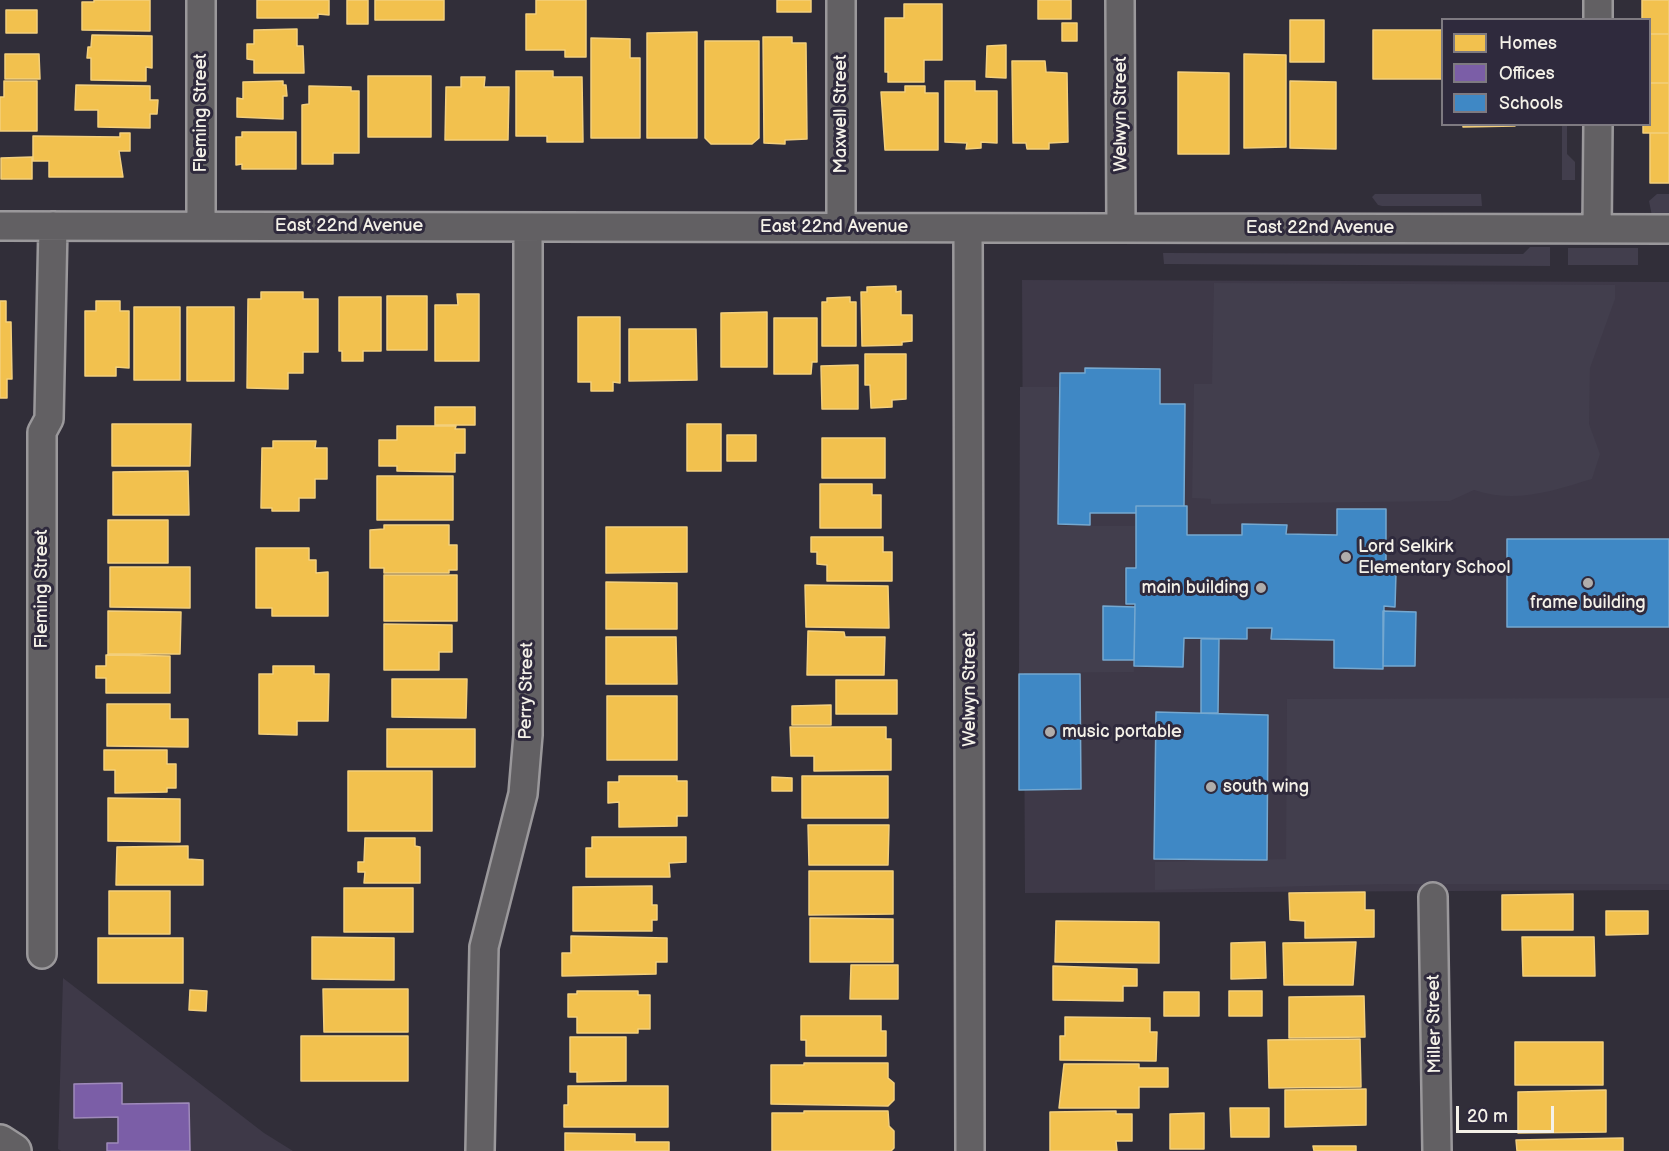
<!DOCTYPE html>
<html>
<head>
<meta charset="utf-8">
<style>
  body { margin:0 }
  #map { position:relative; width:1669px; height:1151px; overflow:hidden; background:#312e39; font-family:"Balsamiq Sans",sans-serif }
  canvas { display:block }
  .legend { position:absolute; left:1441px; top:18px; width:210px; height:108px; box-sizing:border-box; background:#2f2a3d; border:2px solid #7e7a81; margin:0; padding:8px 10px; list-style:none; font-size:18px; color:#f4f1e8 }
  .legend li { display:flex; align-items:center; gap:12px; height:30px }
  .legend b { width:30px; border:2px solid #7e7a81 }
  .scale { position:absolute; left:1456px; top:1106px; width:98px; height:27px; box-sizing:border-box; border:3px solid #f4f1e8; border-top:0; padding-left:8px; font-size:18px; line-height:21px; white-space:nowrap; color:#f4f1e8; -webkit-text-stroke:4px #2f2a3d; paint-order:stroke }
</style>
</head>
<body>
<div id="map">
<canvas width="1669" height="1151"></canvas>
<ul class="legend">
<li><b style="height:16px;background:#f2c14e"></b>Homes</li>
<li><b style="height:16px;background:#7b5ea7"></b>Offices</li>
<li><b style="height:16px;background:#3f88c5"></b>Schools</li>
</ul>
<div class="scale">20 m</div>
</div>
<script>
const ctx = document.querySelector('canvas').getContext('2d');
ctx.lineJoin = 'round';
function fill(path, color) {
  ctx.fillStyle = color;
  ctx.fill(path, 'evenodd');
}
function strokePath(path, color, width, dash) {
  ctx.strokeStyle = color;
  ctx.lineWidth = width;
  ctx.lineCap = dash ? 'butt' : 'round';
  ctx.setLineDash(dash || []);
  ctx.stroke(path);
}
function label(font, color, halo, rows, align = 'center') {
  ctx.font = font + ' "Balsamiq Sans",sans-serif';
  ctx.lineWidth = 6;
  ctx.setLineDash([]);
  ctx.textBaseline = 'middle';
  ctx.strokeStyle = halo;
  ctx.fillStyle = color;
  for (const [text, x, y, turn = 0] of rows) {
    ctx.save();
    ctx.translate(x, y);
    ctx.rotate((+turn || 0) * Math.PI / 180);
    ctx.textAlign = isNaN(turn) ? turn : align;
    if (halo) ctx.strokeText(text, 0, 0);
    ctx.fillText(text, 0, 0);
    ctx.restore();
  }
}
fill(new Path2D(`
  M1022,280L1669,282V890L1025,893Z
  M63,978L264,1133L293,1151H61L58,1149Z`), '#3e3948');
fill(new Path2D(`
  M1562,125H1567V154L1575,162V180H1562Z
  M1375,194H1481L1482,206H1382L1378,205L1372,197Z
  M1657,194H1669V217L1652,216L1649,201Z
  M1530,247H1550V266L1164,264L1163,253L1523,254Z
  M1568,248H1638V265H1568Z
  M1214,283L1615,285V299L1590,368L1589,424L1600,454L1592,479C1552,491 1516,504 1474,490L1450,501L1211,504V499L1192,498L1194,384H1212Z
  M1020,387H1058V526H1135L1134,567H1124V605H1133L1134,672L1019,673Z
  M1669,698V884H1389L1155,890V862L1286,859L1287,699Z`), '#423e4d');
const homes = new Path2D(`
  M94,0H150V31L82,30V2H94Z
  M257,0H329V15L318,14V18H257Z
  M347,0H368V24H347Z
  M375,0H444V20H375Z
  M536,0H586V57H565V50H526V14H536Z
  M777,0H811V12H777Z
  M1038,0H1071V19H1038Z
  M1642,0H1669V34H1650V20H1642Z
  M904,4H942V60H924V82H888V72H885V18H904Z
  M6,10H37V33H6Z
  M1290,20H1324V62H1290Z
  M1062,23H1077V41H1062Z
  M297,29V46H303L304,73H254V60L247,59V44H254V30Z
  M1373,30H1442V79H1373Z
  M697,32V138H647V33Z
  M1650,34H1669V83H1650Z
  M92,35L152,36V68L146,67V81L91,80V58H87L88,47H91Z
  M763,37H792V43H806L807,139L785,140V144L764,143Z
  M591,38L630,39V58H640V138H591Z
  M705,41H759V138L752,144H711L705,138Z
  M1006,45V78L986,77L987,46Z
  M5,54H39L40,79H5Z
  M1244,54L1286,55V147L1244,148Z
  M1012,61H1045L1046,72L1067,73L1068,142L1049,143V149H1027L1026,143H1013Z
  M516,71H553V77H582L583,142H547V136H516Z
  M1178,72L1229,73V154H1178Z
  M368,76H431V137H368Z
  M461,77H485L484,87H509L508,140H445L446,87H461Z
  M4,81H37V131H0V97H4Z
  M283,81V85H286L287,96H283V119L237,117V98L243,99V82Z
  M945,81H975V91H997V143L981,142V148L966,149L967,143L945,142Z
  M1290,81L1336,82V149L1290,148Z
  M1650,83H1669V133H1643V124H1650Z
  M76,85L150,86V100H158L157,114H150V128L98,127V110H75Z
  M309,86L351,87V91H359V153H333V164H302V105L309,104Z
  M905,86H925V93H938V150H885L881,92H905Z
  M1463,124H1515V126L1463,127Z
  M242,132H296V169H242V164L236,165V137H242Z
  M120,133H130V151H119L123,177H49V161H33V136L120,137Z
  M1650,133H1669V183H1650Z
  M32,157V179H1V158Z
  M896,286V292L901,291V315H912V341L902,342V345L862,346L861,292H867V287Z
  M261,292H303V299H318V352H303V373H288V389L247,388L248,299H261Z
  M457,294H479V361H435V305H458Z
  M387,296H427V350H387Z
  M339,297H381V351H363V361H342V351H339Z
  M850,297V302H856V346H822V302H827V298Z
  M0,301H6V322H11L12,379H7V398H0Z
  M96,301H120V311H129V368L116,367V376H85V311H96Z
  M134,307H180V380H134Z
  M187,307H234V381H187Z
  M767,312V367H721V313Z
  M578,317H620V383L613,382V391H591V382H578Z
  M774,318H817V362H812L811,374H774Z
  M629,329H696L697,380L629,381Z
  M865,354H906V399L892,400V407L871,408L870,385H865Z
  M858,365V409H822L821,366Z
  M435,407H475V425H435Z
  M112,424H191L190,466H112Z
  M687,424H721V471H687Z
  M397,426H456L455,429H465V453H455V472L397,471V466H379V440H397Z
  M727,435H756V461H727Z
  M822,438H885V478H822Z
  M273,441H316L315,448H327V479H315V498H299V511H272V508H261L262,448H273Z
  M188,471L189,515H113V472Z
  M377,476H453V520H377Z
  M820,484H872V495H881V528H820Z
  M108,520H168V563H108Z
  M384,525H449V545H457V570H449V573H384V568H370V530L384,529Z
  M606,527H687V572L606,573Z
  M811,537H883V552H892V581H827V565L817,564V552H811Z
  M256,548H309V560H316V573L328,572V616H272V608H256Z
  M110,567H190V608L110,607Z
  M384,575H457V621H384Z
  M606,582L677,583V629H606Z
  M805,585L888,586L889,628L806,627Z
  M108,611L181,612L180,654H108Z
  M384,624L452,625V652H439V670H384Z
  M808,631L844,632L845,637H885L884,675H807Z
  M606,637H676L677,684H606Z
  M106,655L170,656V693H106V678H96V666H106Z
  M273,666H314V674H329L328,721H297V735L259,734V674H273Z
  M392,679H467L466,718L392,717Z
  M836,680H897V714H836Z
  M607,696H677V760H607Z
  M107,704H170V719H188V747L107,746Z
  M831,705V725H792V706Z
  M790,727H886V739H891V770L814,771V756H791Z
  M387,729H475V767H387Z
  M104,750H167V764H176V788H167V792L115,793V770H104Z
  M348,771H432V831H348Z
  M619,776H677V781H687V816H677V826L619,827V802L608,803V782H619Z
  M802,776H888V818H802Z
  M772,777L792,778V791H772Z
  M108,798L180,799V842L108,841Z
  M808,825H889L888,865H809Z
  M592,837H686V862L669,863L670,877H586V848H592Z
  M365,838H415V846L420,847V883H364L365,872H358V862H364Z
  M188,846V859L203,860V885H116L117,847Z
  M809,871H893V914L809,915Z
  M652,886V905H657V920H652V931H573V887Z
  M344,888H413V932H344Z
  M109,891H170V934H109Z
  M1365,892V910H1374V937L1305,938V921L1290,920L1289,893Z
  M1573,894V930H1502V895Z
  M1606,911H1648V934L1606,935Z
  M810,918L893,919V962H810Z
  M1056,921L1159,922V963L1055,962Z
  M571,936L667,938V962H656V974L562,976V953H571Z
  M312,937L394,938V980L312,979Z
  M1522,937H1594L1595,976H1523Z
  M98,938H183V983H98Z
  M1265,942L1266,978L1231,979V943Z
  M1356,942L1353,985H1284L1283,943Z
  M851,965H898V999H850Z
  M1053,966L1137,969V986H1123V1001L1053,1000Z
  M323,989H408V1032H324Z
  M190,990L207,991L206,1011L189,1010Z
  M577,991H638V995H650V1029H638V1033H577V1017H568V994H577Z
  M1229,991H1262V1016H1229Z
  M1164,992H1199V1016H1164Z
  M1364,996L1365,1037L1289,1038V997Z
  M801,1016H881V1031H886V1056H806V1040H801Z
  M1065,1017L1150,1018V1032H1157L1156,1061L1060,1060V1036H1065Z
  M301,1036H408V1081H301Z
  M570,1037H626V1081L577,1082V1072H570Z
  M1360,1039L1361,1087L1269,1088L1268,1040Z
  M1515,1042H1603V1085H1515Z
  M804,1063H888V1078L894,1083V1100L888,1106L771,1104V1065H804Z
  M1064,1064H1139V1068H1168V1087H1139V1108H1059Z
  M568,1086H668V1127H564V1105H568Z
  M1366,1089V1125L1285,1127V1090Z
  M1606,1090V1132L1518,1133V1092Z
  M1230,1108H1269V1137H1231Z
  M804,1111H888L889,1126L894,1131V1148L891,1151H772V1113H804Z
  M1116,1111V1114H1132V1141H1116L1117,1151H1050V1112Z
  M1204,1113V1149H1170V1114Z
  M565,1133L635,1134V1142H669V1151H565Z
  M1623,1138V1151H1517L1516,1140Z
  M1313,1146H1356V1151H1314Z`);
fill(homes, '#f2c14e');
strokePath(homes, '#f3cf7c', 1.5);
const offices = new Path2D(`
  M122,1083V1104L189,1103L190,1151H107V1143H118V1117L74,1118V1084Z`);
fill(offices, '#7b5ea7');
strokePath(offices, '#9f8aba', 1.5);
const schools = new Path2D(`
  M1085,368L1160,369V404H1185L1184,506H1136V513H1090V525L1058,524L1060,373H1085Z
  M1136,506H1187V535H1242V524L1287,525L1286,534L1337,535V509H1386V573H1396L1395,607L1384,606L1383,669L1334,668V640L1271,639L1272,628H1247V639L1184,638L1183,667L1134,666L1135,604H1126V568H1136Z
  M1507,539H1669V627H1507Z
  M1103,606L1135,607L1134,660H1103Z
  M1383,611L1416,612L1415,666H1383Z
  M1201,639H1219L1218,713H1201Z
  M1019,674H1080L1081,789L1019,790Z
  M1156,712L1268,715L1267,860L1154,859Z`);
fill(schools, '#3f88c5');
strokePath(schools, '#75a8d0', 1.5);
const street = new Path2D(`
  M841,0V227
  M1120,0L1121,228
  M1598,20V0
  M0,226L1669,229
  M201,226V0
  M968,228L970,1151
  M1597,229L1598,124
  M1433,897L1437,1151
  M42,954V432L49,419L53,226
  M480,1151L484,947L523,794L528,735V227`);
const primary = new Path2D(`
  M0,1142L14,1151`);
strokePath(street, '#9a989b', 32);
strokePath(primary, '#9a989b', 38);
strokePath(street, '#626063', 27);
strokePath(primary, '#626063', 33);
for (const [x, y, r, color] of [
  [1346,557,6,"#b0adab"],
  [1588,583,6,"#b0adab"],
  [1261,588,6,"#b0adab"],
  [1050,732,6,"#b0adab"],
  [1211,787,6,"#b0adab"]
]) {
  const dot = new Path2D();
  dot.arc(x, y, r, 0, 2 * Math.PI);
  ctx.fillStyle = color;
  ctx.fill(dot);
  strokePath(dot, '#2f2a3d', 2);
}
label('18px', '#f4f1e8', '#2f2a3d', [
  ["Fleming Street",201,113,-90],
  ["Maxwell Street",841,114,-90],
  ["Welwyn Street",1121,114,-90],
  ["East 22nd Avenue",349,226],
  ["East 22nd Avenue",834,227],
  ["East 22nd Avenue",1320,228],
  ["Fleming Street",42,589,-90],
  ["Welwyn Street",970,689,-90],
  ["Perry Street",527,691,-89],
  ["Miller Street",1435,1024,-91]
]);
label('18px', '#f4f1e8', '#2f2a3d', [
  ["Lord Selkirk",1358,547],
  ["Elementary School",1358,568],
  ["main building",1249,588,"right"],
  ["frame building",1588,603,"center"],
  ["music portable",1062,732],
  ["south wing",1223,787]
], 'left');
</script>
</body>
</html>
